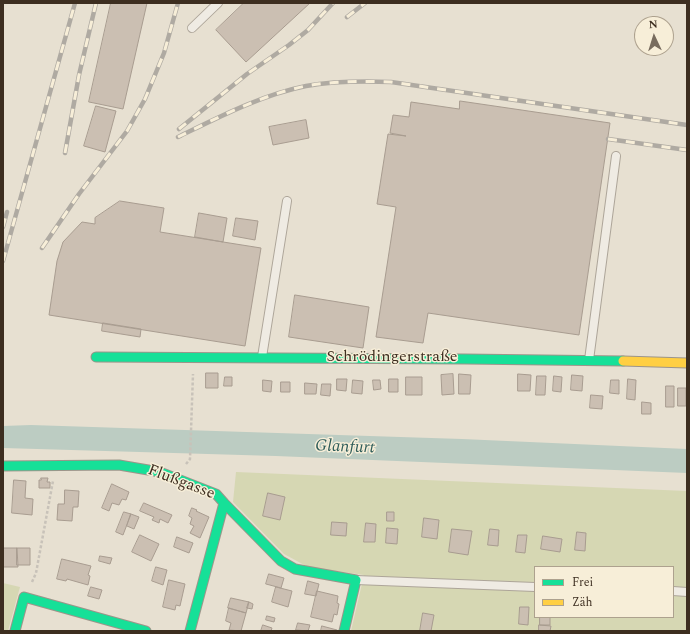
<!DOCTYPE html>
<html>
<head>
<meta charset="utf-8">
<style>
  body { margin:0 }
  #map { position:relative; width:690px; height:634px; overflow:hidden; background:#e7e0d1; font-family:Spectral,serif }
  canvas { display:block }
  .frame { position:absolute; inset:0; border:4px solid #3d2e20; pointer-events:none }
  .legend { position:absolute; left:534px; top:566px; width:140px; height:52px; box-sizing:border-box; background:#f7eed8; border:1px solid #ada18e; margin:0; padding:5px 7px; list-style:none; font-size:12px; color:#3d2e20 }
  .legend li { display:flex; align-items:center; gap:8px; height:20px }
  .legend b { width:20px; border:1px solid #ada18e }
  .north { position:absolute; left:634px; top:16px; width:40px; height:40px; box-sizing:border-box; background:#f7eed8; border:1px solid #ada18e; border-radius:50%; rotate:356deg; font-size:11px; font-weight:700; line-height:16px; text-align:center; color:#3d2e20 }
  .north::after { content:''; display:block; margin:auto; width:14px; height:18px; background:#786c5e; clip-path:polygon(50% 0,100% 100%,50% 72%,0 100%) }
</style>
</head>
<body>
<div id="map">
<canvas width="690" height="634"></canvas>
<div class="frame"></div>
<ul class="legend">
<li><b style="height:5px;background:#16e098"></b>Frei</li>
<li><b style="height:5px;background:#ffcf43"></b>Zäh</li>
</ul>
<div class="north">N</div>
</div>
<script>
const ctx = document.querySelector('canvas').getContext('2d');
ctx.lineJoin = 'round';
function fill(path, color) {
  ctx.fillStyle = color;
  ctx.fill(path, 'evenodd');
}
function strokePath(path, color, width, dash) {
  ctx.strokeStyle = color;
  ctx.lineWidth = width;
  ctx.lineCap = dash ? 'butt' : 'round';
  ctx.setLineDash(dash || []);
  ctx.stroke(path);
}
function label(font, color, halo, rows, align = 'center') {
  ctx.font = font + ' Spectral,serif';
  ctx.lineWidth = 3;
  ctx.setLineDash([]);
  ctx.textBaseline = 'middle';
  ctx.strokeStyle = halo;
  ctx.fillStyle = color;
  for (const [text, x, y, turn = 0] of rows) {
    ctx.save();
    ctx.translate(x, y);
    ctx.rotate((+turn || 0) * Math.PI / 180);
    ctx.textAlign = isNaN(turn) ? turn : align;
    if (halo) ctx.strokeText(text, 0, 0);
    ctx.fillText(text, 0, 0);
    ctx.restore();
  }
}
fill(new Path2D(`
  M236,472L687,491V631H351L364,575L308,567L284,554L233,502ZM535,567H673V617H535Z
  M3,583L20,587L8,631H3Z`), '#d6d7b3');
fill(new Path2D(`
  M31,425L462,439L687,449V473L276,456L3,448V426Z`), '#bcccc2');
const building = new Path2D(`
  M111,3H147L123,109L89,102Z
  M244,3H310L246,62L216,30Z
  M460,101L610,123L579,335L428,313L423,343L376,337L396,207L377,204L388,134L406,136L390,133L393,115L409,117L411,102L459,109Z
  M96,106L116,111L105,152L84,146Z
  M306,120L309,138L273,145L269,127Z
  M120,201L164,208L160,232L261,248L245,346L49,315L57,261L63,242L82,222L95,224V218Z
  M199,213L227,218L223,242L195,237Z
  M236,218L258,221L255,240L233,236Z
  M295,295L369,307L363,348L289,337Z
  M103,323L141,329L140,337L102,331Z
  M206,373H218V388H206Z
  M453,374L454,394L442,395L441,375Z
  M459,374L471,375L470,394H459Z
  M518,374L531,375L530,391H518Z
  M572,375L583,376L582,391L571,390Z
  M537,376H546L545,395H536Z
  M554,376L562,377L561,392L553,391Z
  M225,377H232V386H224Z
  M406,377H422V395H406Z
  M337,379H347L346,391L337,390Z
  M389,379H398V392H389Z
  M628,379L636,380L635,400L627,399Z
  M263,380L272,381L271,392L263,391Z
  M353,380L363,381L362,394L352,393Z
  M373,380H380L381,389L374,390Z
  M611,380H619V394L610,393Z
  M281,382H290V392H281Z
  M305,383L317,384L316,394H305Z
  M322,384H331L330,396L321,395Z
  M666,386H674V407H666Z
  M678,388H686V406H678Z
  M591,395L603,396L602,409L590,408Z
  M642,402L651,403V414H642Z
  M41,478H48L47,482H50V488H39V480H41Z
  M14,480L26,481L25,498L33,499L32,515L12,513Z
  M112,484L129,492L126,500L122,499L119,505L112,503L109,511L102,508Z
  M65,490L79,491L78,507H73L72,521L57,520L58,504H64Z
  M268,493L285,497L280,520L263,516Z
  M144,503L172,515L168,523L160,519L159,523L152,520L154,517L140,511Z
  M192,508L197,510L196,511L209,517L200,538L190,533L194,526L190,524L192,518L189,516Z
  M124,512L131,514L123,535L116,532Z
  M387,512H394V521H387Z
  M131,514L139,517L134,529L127,526Z
  M424,518L439,520L437,539L422,537Z
  M332,522L347,523L346,536L331,535Z
  M366,523L376,524L375,542H364Z
  M387,528L398,529L397,544L386,543Z
  M452,529L472,531L468,555L449,552Z
  M490,529L499,530L498,546L488,545Z
  M577,532L586,533L585,551L575,550Z
  M140,535L159,544L151,561L132,552Z
  M518,535H527L525,553L516,552Z
  M543,536L562,539L560,552L541,549Z
  M177,537L193,543L189,553L174,547Z
  M3,548H17L18,567H3Z
  M17,548H30V565H17Z
  M100,556L112,558L110,564L99,561Z
  M62,559L91,566L88,575L90,576L88,585L67,579L66,581L57,579Z
  M156,567L167,570L163,585L152,581Z
  M269,574L284,578L281,588L266,584Z
  M169,580L185,584L180,606L176,605L175,610L163,607Z
  M308,581L319,584L316,596L305,594Z
  M91,587L102,590L99,599L88,596Z
  M276,587L292,591L288,607L272,602Z
  M317,591L338,596L337,603L339,604L337,615L334,614L332,622L311,617Z
  M231,598L249,602L246,613L228,608Z
  M249,602L253,604L252,609L247,608Z
  M520,607H529L528,625L519,624Z
  M229,608L246,613L241,631L229,630L231,623L226,621Z
  M423,613L434,615L431,631H420Z
  M267,616L275,618L274,622L266,620Z
  M540,617H550V625H540Z
  M298,623L310,625L308,631L296,630Z
  M263,625L272,628L271,631H261Z
  M539,625L551,626L550,631H539Z
  M322,626L337,630L336,631H321Z`);
fill(building, '#cbbfb2');
strokePath(building, '#a89c90', 1);
const lane = new Path2D(`
  M192,28L218,3
  M262,357L287,201
  M589,360L616,156
  M356,580L535,587
  M673,591L687,592`);
const fast = new Path2D(`
  M96,357L465,359L623,361
  M3,466L119,465L160,472L216,494L224,503L190,631
  M224,503L281,561L295,569L356,580L344,631
  M15,631L24,597L146,631`);
const slow = new Path2D(`
  M623,361L687,363`);
strokePath(lane, '#ada599', 10);
strokePath(fast, '#9c958a', 11);
strokePath(slow, '#9c958a', 11);
strokePath(new Path2D(`
  M186,464L190,459L193,374
  M32,582L36,573L53,481`), '#c8c2b9', 2.5, [3, 2]);
strokePath(lane, '#efebe3', 8);
strokePath(fast, '#16e098', 9);
strokePath(slow, '#ffcf43', 9);
const rail = new Path2D(`
  M347,17L365,3
  M179,129L247,74L289,45L308,30L333,3
  M178,137C219,117 261,95 306,86C334,81 363,81 391,82L687,125
  M608,139L687,150
  M65,153L79,75L96,3
  M3,227L7,212
  M42,248L79,194L127,131L145,99L164,53L178,3
  M3,261L75,3`);
strokePath(rail, '#afaaa2', 4.5);
strokePath(rail, '#f7eed8', 3, [9]);
label('16px', '#3d2e20', '#f7eed8', [
  ["Schrödingerstraße",392,358],
  ["Flußgasse",181,483,21]
]);
label('italic 17px', '#2f5d5a', '#f7eed8', [
  ["Glanfurt",345,448,2]
]);
</script>
</body>
</html>
